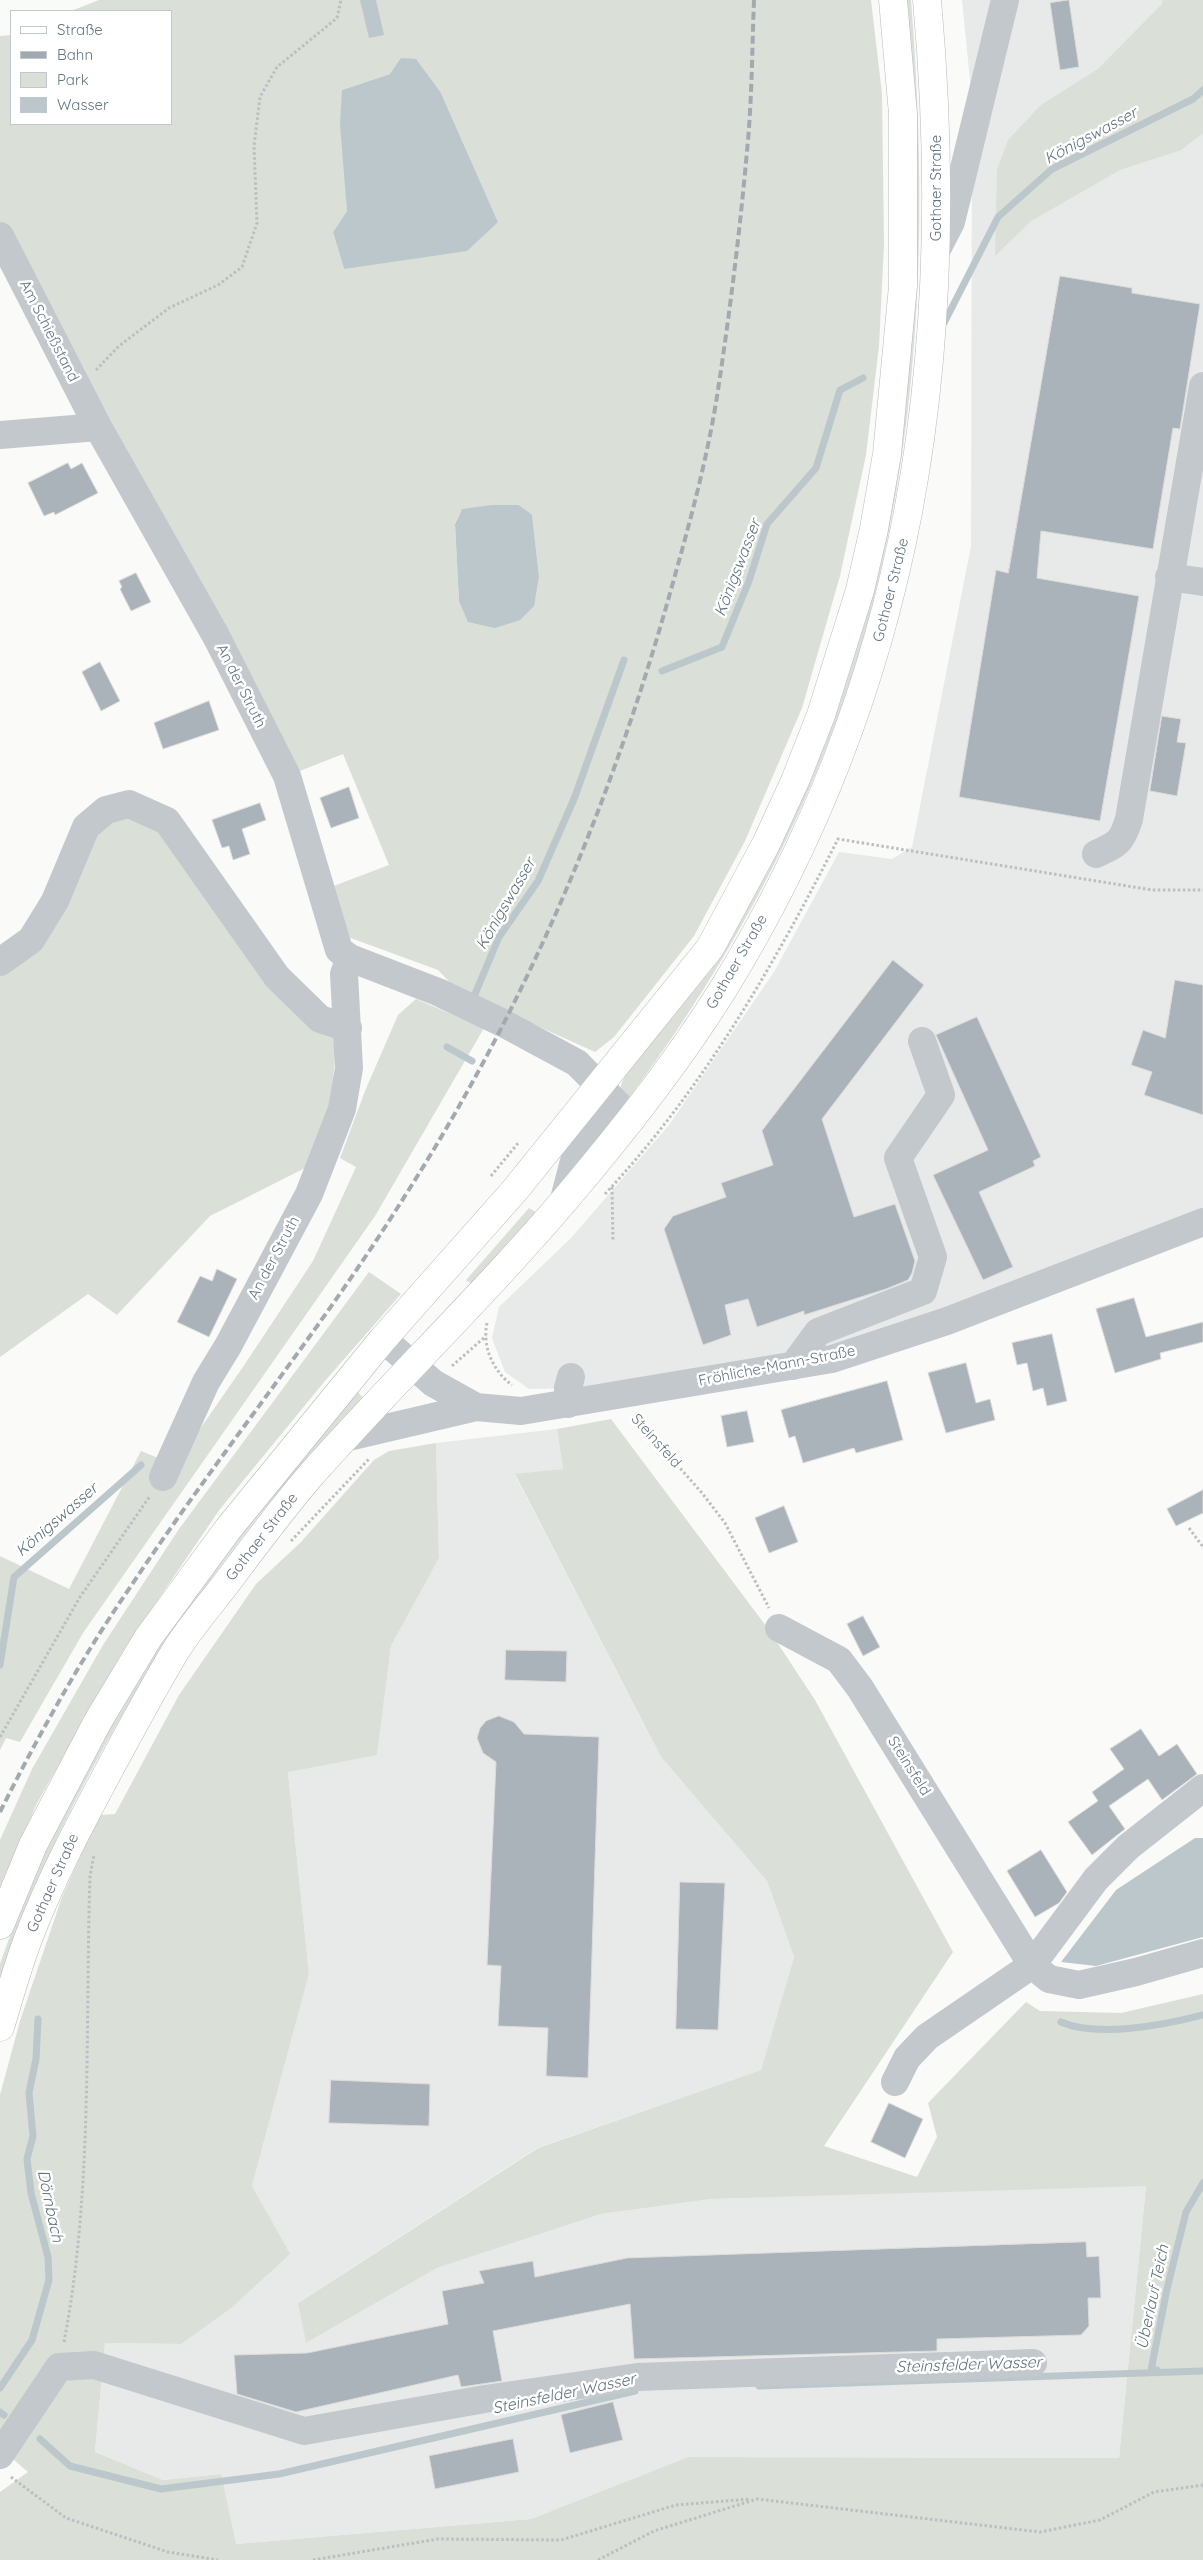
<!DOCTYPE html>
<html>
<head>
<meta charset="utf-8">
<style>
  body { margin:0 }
  #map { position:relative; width:1203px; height:2560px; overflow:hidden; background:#fafaf8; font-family:Quicksand,sans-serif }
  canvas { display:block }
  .legend { position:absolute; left:10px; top:10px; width:162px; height:115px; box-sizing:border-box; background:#fff; border:1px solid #c1c8cd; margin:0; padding:6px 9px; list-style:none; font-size:15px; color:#657683 }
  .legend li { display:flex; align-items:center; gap:10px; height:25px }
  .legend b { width:25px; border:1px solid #c1c8cd }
</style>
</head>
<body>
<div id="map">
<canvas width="1203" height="2560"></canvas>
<ul class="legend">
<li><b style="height:6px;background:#fff"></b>Straße</li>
<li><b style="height:6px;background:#a2aab0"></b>Bahn</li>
<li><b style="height:14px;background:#dadfd7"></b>Park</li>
<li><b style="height:14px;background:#bbc7cb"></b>Wasser</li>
</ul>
</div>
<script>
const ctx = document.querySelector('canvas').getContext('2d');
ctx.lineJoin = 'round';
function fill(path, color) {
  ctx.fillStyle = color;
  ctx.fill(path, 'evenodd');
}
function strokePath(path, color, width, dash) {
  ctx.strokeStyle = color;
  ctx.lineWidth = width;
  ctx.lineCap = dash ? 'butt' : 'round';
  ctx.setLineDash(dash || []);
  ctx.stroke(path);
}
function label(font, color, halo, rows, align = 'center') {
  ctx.font = font + ' Quicksand,sans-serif';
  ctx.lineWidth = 5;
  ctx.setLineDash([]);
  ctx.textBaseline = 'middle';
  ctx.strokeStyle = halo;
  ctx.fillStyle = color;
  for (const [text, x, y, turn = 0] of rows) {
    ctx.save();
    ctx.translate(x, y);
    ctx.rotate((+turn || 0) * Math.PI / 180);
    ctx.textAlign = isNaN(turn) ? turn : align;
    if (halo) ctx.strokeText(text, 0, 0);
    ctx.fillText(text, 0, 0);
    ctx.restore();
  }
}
fill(new Path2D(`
  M962,0H1203V1231L916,1340L593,1388L529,1389L505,1372L492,1338L499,1307L571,1238L669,1125L774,972L839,852L892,859L912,847L971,546L972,100Z
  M557,1429L563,1469L515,1475L661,1757L767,1881L794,1957L761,2070L537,2148L299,2302L306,2343L437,2268L601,2214L711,2199L1146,2185L1119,2458L688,2457L531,2519L235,2544L220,2474L163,2480L95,2452L105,2343L181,2344L289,2254L252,2186L309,1974L288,1771L377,1754L391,1646L439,1558L436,1443Z`), '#e8e9e9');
fill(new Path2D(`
  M99,0H871L882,94L884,245L879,346L866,455L840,576L802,708L745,841L694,936L614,1037L595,1052L456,989L438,970L348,937L331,887L389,865L343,754L287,776L0,236V36L11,35V124H171V11H71ZM390,74L441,93L498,222L344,269L333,232L347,211L342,90ZM519,505L532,516L539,576L459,601L455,523L462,509Z
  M905,0H911C927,203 923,408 872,606C826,786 737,954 626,1102L621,1099V1085L627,1071L694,989L874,572Z
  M1163,0H1203V133L1181,150L1120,170L1031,221L995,256L997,170L1008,140L1041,105L1098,69L1162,4Z
  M126,815L163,828L337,1034L331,1103L305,1168L210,1216L117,1315L88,1294L0,1357V962L93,831Z
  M416,999L484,1028L375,1216L83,1633L20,1742L6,1738L0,1750V1556L69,1589L141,1451L175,1465L245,1364L313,1261L356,1167L340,1158L365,1091L398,1015Z
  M529,1208L536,1212L472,1284L466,1280Z
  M369,1272L401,1294L324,1382L220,1509L123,1651L36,1805L0,1892V1840L32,1769L103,1645L179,1529Z
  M358,1392L363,1398C324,1442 281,1485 246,1532C144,1666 52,1821 0,1981V1964C54,1808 142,1661 240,1529C276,1481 317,1436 358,1392Z
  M611,1419L769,1630L815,1700L953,1952L824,2146L917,2177L937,2137L928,2103L1026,2002L1040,2011L1121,2013L1203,1994V2560H0V2492L28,2472L0,2448V2095L20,2021L62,1897L99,1815L115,1814L179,1695L256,1584L301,1542L374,1460L389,1451L436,1443L439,1558L391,1646L377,1755L288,1772L309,1974L252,2186L290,2254L231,2308L181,2344L105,2343L95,2452L163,2480L221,2474L236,2544L531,2519L688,2457L1119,2458L1146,2186L711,2199L601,2214L437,2268L306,2343L298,2303L538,2148L761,2070L794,1957L767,1881L661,1757L515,1474L563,1469L557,1429Z`), '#dadfd7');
fill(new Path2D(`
  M360,0H376L384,35L369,38Z
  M401,58L416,59L441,93L498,222L467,251L344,269L333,232L347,211L340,124L342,90L390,74Z
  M492,505H519L532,515L539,576L534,606L520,620L495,628L468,622L459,601L455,524L462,509Z
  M1195,1838H1203V1937L1096,1966L1061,1962L1116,1890Z`), '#bbc7cb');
strokePath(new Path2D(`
  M944,323L998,217L1052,169L1193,99L1203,90
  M662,671L722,647L749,581L767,524L816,468L840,390L863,378
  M475,994L499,937L538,881L574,799L624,660
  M447,1047L472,1061
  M0,1665L14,1577L141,1465
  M1061,2022C1097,2038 1165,2025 1203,2015
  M1157,2370H1151L1167,2289L1186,2212L1203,2183
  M759,2386L1203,2371
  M0,2388L32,2340L49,2280L48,2257L31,2193L27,2159L33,2136L29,2093L36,2059L38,2019
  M0,2412L4,2415
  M40,2439L70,2466L161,2489L279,2474L635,2391`), '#bbc7cb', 7);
const building = new Path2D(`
  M1069,0L1079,67L1060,70L1050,3Z
  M1060,276L1132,288V293L1200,304L1180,429L1173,428L1153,549L1041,531L1037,578L1139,596L1100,821L959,797L996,570L1008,573Z
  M68,463L71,469L82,463L98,493L55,515L54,512L44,516L28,483Z
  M136,573L151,602L131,611L120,589L122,587L119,581Z
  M100,662L120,701L101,711L82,672Z
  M209,701L219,730L163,749L154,723Z
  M1162,716L1181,719L1177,742L1186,743L1177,796L1150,791Z
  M349,787L359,818L331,828L320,798Z
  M260,803L266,820L242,829L250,854L233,860L229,846L222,848L212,820Z
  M893,960L924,985L822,1119L854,1217L895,1204L915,1261L912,1273L908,1280L886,1289L804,1315V1311L757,1327L748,1299L725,1305L731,1335L703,1345L664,1229L673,1216L726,1197L721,1183L773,1165L762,1131Z
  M1175,980L1203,985V1115L1144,1095L1152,1072L1131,1065L1143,1030L1165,1038Z
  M977,1017L1041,1157L1033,1161L1035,1166L979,1192L1013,1267L983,1280L933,1175L988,1150L936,1035Z
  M217,1269L237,1279L209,1337L177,1322L200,1276L212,1281Z
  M1134,1298L1146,1337L1203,1322V1342L1160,1353L1161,1359L1115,1373L1096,1309Z
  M1052,1334L1067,1401L1047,1406L1043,1388L1033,1391L1027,1363L1017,1365L1012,1343Z
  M966,1363L976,1403L990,1399L995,1420L946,1433L928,1373Z
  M887,1381L903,1440L856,1453L854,1448L803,1463L795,1436L789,1438L781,1410Z
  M747,1411L754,1442L727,1447L721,1416Z
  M1203,1490V1513L1176,1526L1167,1509Z
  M784,1506L798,1542L769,1553L755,1518Z
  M863,1616L880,1647L863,1656L847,1624Z
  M506,1650L567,1651L566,1682L505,1680Z
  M499,1716L514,1722L524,1734L599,1737L588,2078L546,2076L548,2028L498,2026L501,1966L487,1965L496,1762L483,1753L477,1738L480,1728L486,1721Z
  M1141,1729L1159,1756L1177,1744L1197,1774L1162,1800L1148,1779L1109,1806L1125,1829L1092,1855L1068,1822L1098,1801L1092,1792L1124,1769L1110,1749Z
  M1041,1850L1067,1892L1059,1903L1035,1917L1007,1871Z
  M680,1882L725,1883L718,2030L676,2029Z
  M331,2080L430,2084L429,2126L329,2123Z
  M889,2103L923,2119L905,2158L871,2142Z
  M1086,2242L1087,2257L1099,2256L1101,2298H1088L1089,2326L1081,2335L937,2339V2351L634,2359L630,2304L493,2331L502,2381L461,2387L458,2375L296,2412L237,2394L234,2355L307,2353L448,2324L442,2291L484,2283L479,2271L533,2261L535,2277L627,2258Z
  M613,2402L623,2440L570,2453L561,2415Z
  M513,2439L519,2472L435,2489L429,2456Z`);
fill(building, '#aab3b9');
strokePath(building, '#dcdcda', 1);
const major = new Path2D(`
  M0,1925L33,1845L98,1721L148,1638L228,1529L383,1339L515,1190L710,948L766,844L795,781L821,715L860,590L874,529L887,454L903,286V114L893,0
  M0,2027C9,1998 17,1968 28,1939C50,1881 79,1826 108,1772C130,1731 152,1690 176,1650C190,1628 208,1607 225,1585C252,1549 280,1511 310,1476C394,1381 487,1292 569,1195C624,1130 677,1063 722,991C912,684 959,355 927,0`);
strokePath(major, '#b5babe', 29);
strokePath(new Path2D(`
  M96,370L119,346L169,308L218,285L242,267L257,223L254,146L260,97L277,67L337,18L341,0
  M491,1176L519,1142
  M612,1187L613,1242
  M605,1194C703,1089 773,967 838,839L1152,890H1203
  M487,1323C482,1347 493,1371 512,1385
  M452,1366L486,1336
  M634,1416L702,1493L725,1523L769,1608
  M1189,1528L1203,1547
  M291,1541L369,1459
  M0,1737L80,1597L150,1496
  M64,2342C93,2192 85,2028 90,1876L94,1855
  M11,2477L66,2518L168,2552L218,2560
  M313,2560L438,2539L561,2540L676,2505L750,2499
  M598,2560L654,2531L757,2499L1040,2532L1100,2520L1154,2492L1203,2485`), '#bbbfc2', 3, [2.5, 2.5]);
strokePath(new Path2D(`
  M0,236L98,427L216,636L287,776L339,950L350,958L438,992L503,1023L577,1063L632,1119
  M936,251L951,222L1005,0
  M0,435L98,427
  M1169,577L1203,582
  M1096,854C1118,844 1122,842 1129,819L1203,386
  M0,962L31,940L55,901L86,827L106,810L129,804L167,821L277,977L320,1019L348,1028
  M563,1203L574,1161L616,1103
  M383,1339L433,1383L476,1407L521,1411L832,1359L947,1321L1203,1222
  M793,1366L818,1332L923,1291L933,1257L898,1158L941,1095L922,1041
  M568,1404V1388L571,1377
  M348,1437L476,1407
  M163,1477L206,1382L228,1346L309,1194L342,1109L349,1068L344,974L350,958
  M779,1628L839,1660L860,1688L1032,1965L1049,1979L1079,1985L1136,1972L1203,1953
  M895,2082L907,2058L927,2037L1032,1965L1096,1879L1128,1847L1203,1788
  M0,2455L59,2367L94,2365L304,2431L485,2399L637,2377L1033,2363`), '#c3c8cc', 28);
strokePath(major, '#fff', 28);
strokePath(new Path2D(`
  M0,1812C39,1734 82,1657 131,1586C220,1452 323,1328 408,1191C527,1004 613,799 672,586C690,522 708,456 718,390C730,311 740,230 747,151C752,101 752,50 754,0`), '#a2aab0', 4, [8, 4]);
label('15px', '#657683', '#fff', [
  ["Gothaer Straße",936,188,-90],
  ["Am Schießstand",49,331,63],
  ["Gothaer Straße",891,590,-76],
  ["An der Struth",241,686,63],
  ["Gothaer Straße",737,962,-60],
  ["An der Struth",274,1258,-62],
  ["Fröhliche-Mann-Straße",777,1366,-11],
  ["Steinsfeld",656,1441,48],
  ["Gothaer Straße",262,1537,-52],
  ["Steinsfeld",909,1766,58],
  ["Gothaer Straße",53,1883,-66]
]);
label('italic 16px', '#60757c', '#fff', [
  ["Königswasser",1091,136,-28],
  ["Königswasser",738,568,-69],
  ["Königswasser",506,904,-60],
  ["Königswasser",57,1520,-41],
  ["Dörnbach",50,2206,78],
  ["Überlauf Teich",1153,2297,-78],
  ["Steinsfelder Wasser",969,2365,-2],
  ["Steinsfelder Wasser",564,2394,-12]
]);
</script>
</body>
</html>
